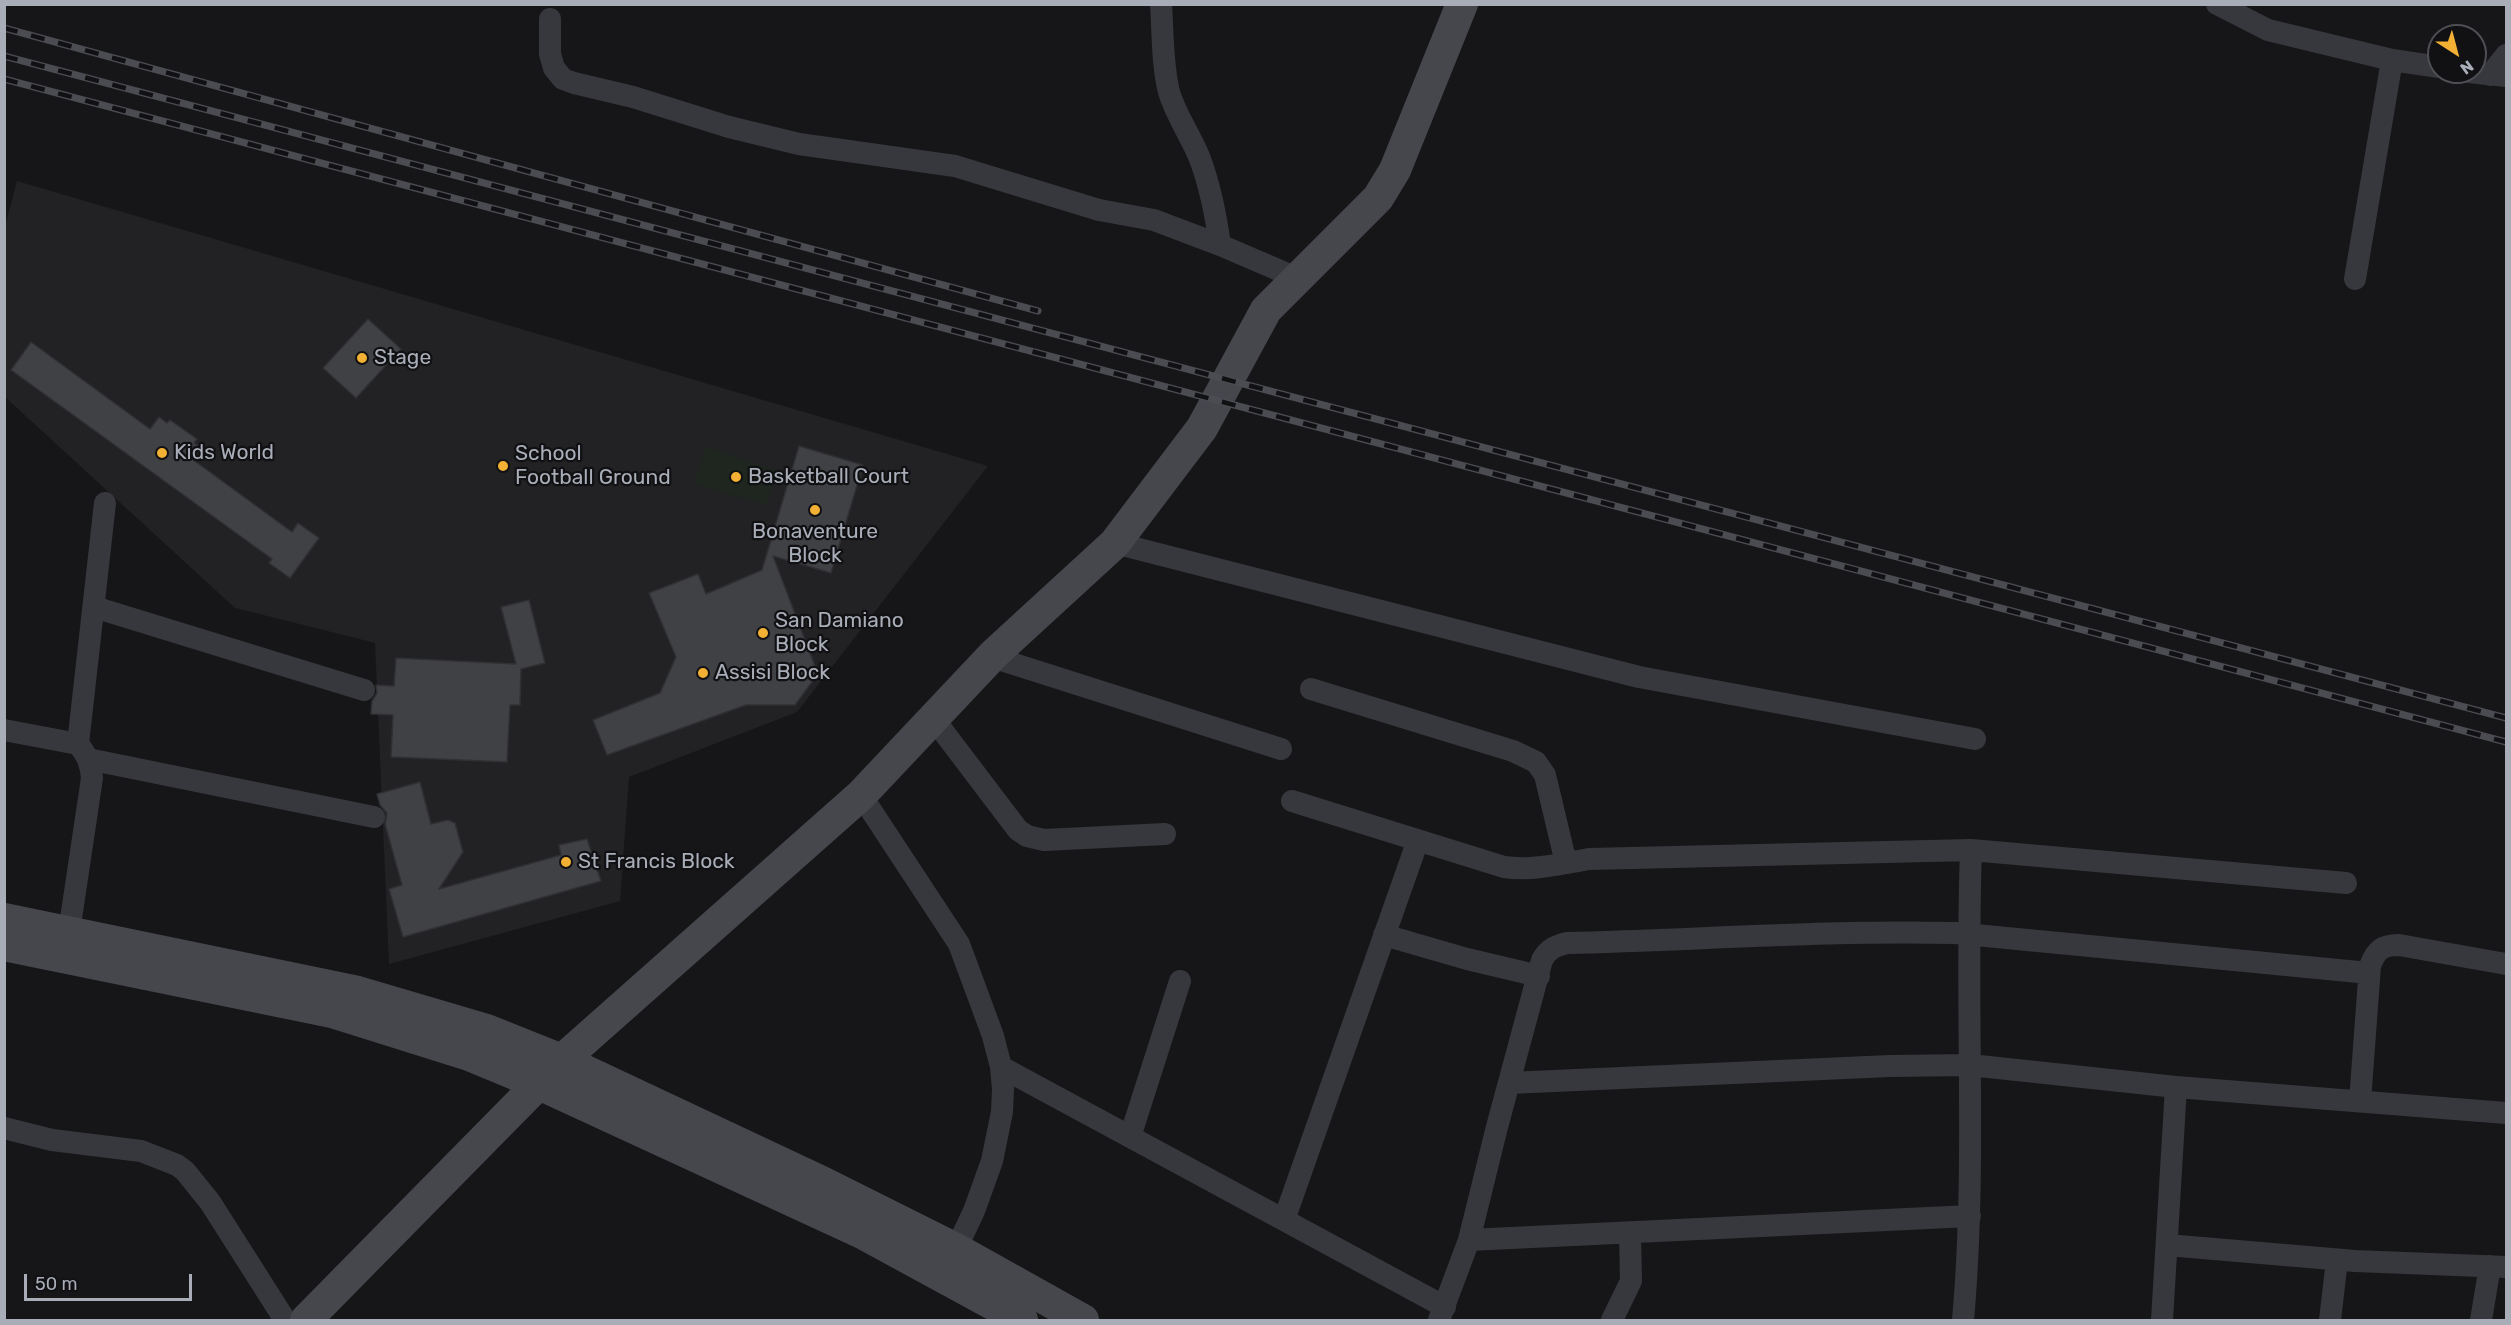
<!DOCTYPE html>
<html>
<head>
<meta charset="utf-8">
<style>
  body { margin:0 }
  #map { position:relative; width:2511px; height:1325px; overflow:hidden; background:#161618; font-family:Rubik,sans-serif }
  canvas { display:block }
  .frame { position:absolute; inset:0; border:6px solid #a8adb8; pointer-events:none }
  .north { position:absolute; left:2427px; top:24px; width:60px; height:60px; box-sizing:border-box; background:#111113; border:2px solid #4d4f55; border-radius:50%; rotate:144deg; font-size:16px; font-weight:700; line-height:24px; text-align:center; color:#a8adb8 }
  .north::after { content:''; display:block; margin:auto; width:21px; height:27px; background:#f2b134; clip-path:polygon(50% 0,100% 100%,50% 72%,0 100%) }
  .scale { position:absolute; left:24px; top:1274px; width:168px; height:27px; box-sizing:border-box; border:3px solid #a8adb8; border-top:0; padding-left:8px; font-size:18px; line-height:21px; white-space:nowrap; color:#a8adb8; -webkit-text-stroke:4px #111113; paint-order:stroke }
</style>
</head>
<body>
<div id="map">
<canvas width="2511" height="1325"></canvas>
<div class="frame"></div>
<div class="north">N</div>
<div class="scale">50 m</div>
</div>
<script>
const ctx = document.querySelector('canvas').getContext('2d');
ctx.lineJoin = 'round';
function fill(path, color) {
  ctx.fillStyle = color;
  ctx.fill(path, 'evenodd');
}
function strokePath(path, color, width, dash) {
  ctx.strokeStyle = color;
  ctx.lineWidth = width;
  ctx.lineCap = dash ? 'butt' : 'round';
  ctx.setLineDash(dash || []);
  ctx.stroke(path);
}
function label(font, color, halo, rows, align = 'center') {
  ctx.font = font + ' Rubik,sans-serif';
  ctx.lineWidth = 4.5;
  ctx.setLineDash([]);
  ctx.textBaseline = 'middle';
  ctx.strokeStyle = halo;
  ctx.fillStyle = color;
  for (const [text, x, y, turn = 0] of rows) {
    ctx.save();
    ctx.translate(x, y);
    ctx.rotate((+turn || 0) * Math.PI / 180);
    ctx.textAlign = isNaN(turn) ? turn : align;
    if (halo) ctx.strokeText(text, 0, 0);
    ctx.fillText(text, 0, 0);
    ctx.restore();
  }
}
fill(new Path2D(`
  M17,181L988,466L797,712L629,777L620,901L389,964L375,643L235,608L5,397V226Z`), '#222225');
fill(new Path2D(`
  M706,446L778,471L766,505L694,484Z`), '#1e261f');
const building = new Path2D(`
  M368,319L401,349L356,398L323,368Z
  M31,342L150,429L159,417L167,423L170,420L197,439L194,443L201,447L192,459L292,532L298,523L319,538L290,578L269,563L272,559L11,370Z
  M799,446L863,465L831,573L773,556L818,674L795,705H746L607,755L593,720L660,693L676,657L649,593L698,574L706,594L762,570Z
  M529,600L545,663L521,669L520,705H510L507,762L391,757L393,715L371,714L372,701L377,693L376,685L394,686L396,658L516,664L501,607Z
  M420,782L431,824L448,820L455,823L463,852L439,889L561,855L559,845L587,839L601,881L403,937L389,889L402,885L385,824L387,813L380,805L377,794Z`);
fill(building, '#404145');
strokePath(building, '#303034', 1.5);
strokePath(new Path2D(`
  M1161,4C1163,33 1162,64 1169,92C1176,116 1191,136 1200,159C1210,186 1216,216 1220,245
  M2217,4L2268,30L2392,60L2439,67
  M550,19V54L554,68L563,79L574,83L633,97L729,127L799,144L955,166L1099,210L1154,220L1220,245L1297,278
  M2469,72L2506,76
  M2490,75L2506,55
  M2355,279L2392,60
  M1115,543L1639,677L1975,739
  M94,607L364,690
  M992,657L1281,749
  M1311,689L1513,751L1536,762L1545,775L1566,863
  M933,718L1018,830L1027,836L1044,840L1165,834
  M4,730L78,744C87,755 91,764 92,778L69,932
  M78,744L105,503
  M88,759L374,817
  M861,795L959,944L993,1036L1001,1067L1003,1089L1002,1112L992,1161L974,1211L956,1249
  M1292,801L1504,867C1534,871 1560,864 1589,859L1971,850L2346,883
  M1384,935L1467,959L1539,976
  M1001,1067L1445,1307
  M1509,1083L1890,1066L1970,1065L2176,1087L2506,1113
  M2360,1101L2370,966C2376,950 2382,945 2399,945L2506,964
  M4,1128L52,1140L141,1151L177,1165L185,1171L210,1202L285,1320
  M1130,1137L1180,981
  M1284,1220L1418,840
  M1469,1240L1970,1216
  M2167,1245L2355,1261L2506,1267
  M1439,1320L1469,1240L1497,1127L1542,960C1548,949 1555,946 1567,943C1696,940 1825,930 1955,933L2369,973
  M1612,1320L1631,1281L1630,1233
  M1963,1320C1977,1164 1965,1007 1971,850
  M2162,1320L2176,1087
  M2330,1320L2337,1260
  M2481,1320L2490,1266`), '#37383d', 22);
strokePath(new Path2D(`
  M4,919L358,992L487,1030L562,1060L824,1183L956,1249L1083,1320
  M4,945L332,1012L469,1055L539,1084L862,1233L1022,1320
  M306,1320L562,1060L861,795L994,654L1115,543L1202,428L1266,310L1378,198L1395,170L1462,4`), '#45474d', 32);
const rail = new Path2D(`
  M4,28L1038,311
  M4,56L2506,718
  M4,79L2506,742`);
strokePath(rail, '#4a4c52', 7);
strokePath(rail, '#111113', 4.5, [14]);
for (const [x, y, r, color] of [
  [362,358,6,"#f2b134"],
  [162,453,6,"#f2b134"],
  [503,466,6,"#f2b134"],
  [736,477,6,"#f2b134"],
  [815,510,6,"#f2b134"],
  [763,633,6,"#f2b134"],
  [703,673,6,"#f2b134"],
  [566,862,6,"#f2b134"]
]) {
  const dot = new Path2D();
  dot.arc(x, y, r, 0, 2 * Math.PI);
  ctx.fillStyle = color;
  ctx.fill(dot);
  strokePath(dot, '#111113', 2);
}
label('21px', '#a8adb8', '#111113', [
  ["Stage",374,358],
  ["Kids World",174,453],
  ["School",515,454],
  ["Football Ground",515,478],
  ["Basketball Court",748,477],
  ["Bonaventure",815,532,"center"],
  ["Block",815,556,"center"],
  ["San Damiano",775,621],
  ["Block",775,645],
  ["Assisi Block",715,673],
  ["St Francis Block",578,862]
], 'left');
</script>
</body>
</html>
